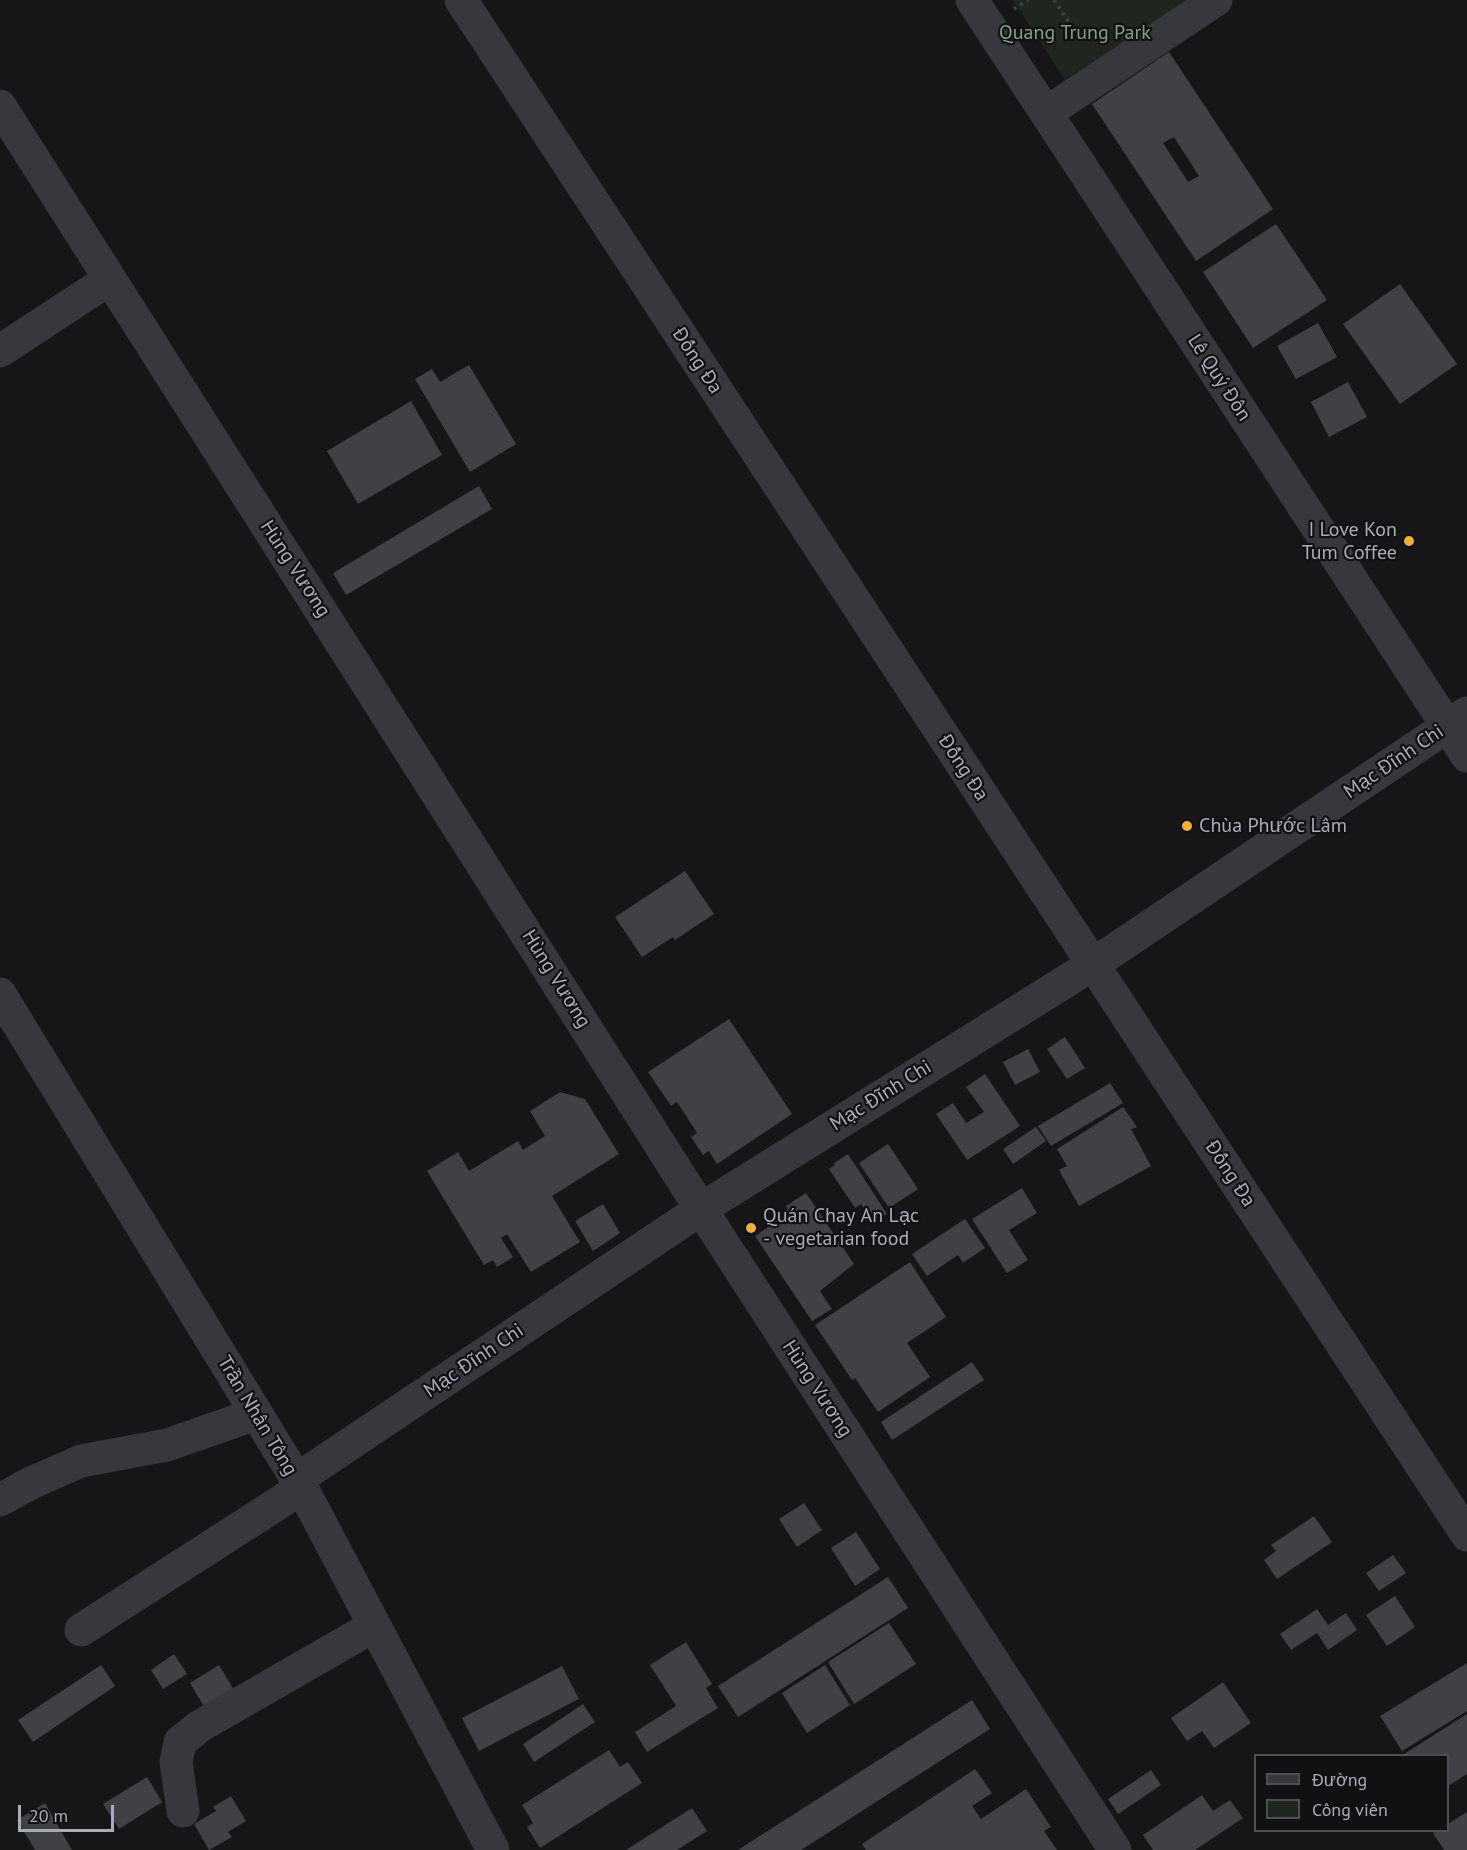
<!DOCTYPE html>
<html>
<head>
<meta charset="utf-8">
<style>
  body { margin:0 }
  #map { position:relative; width:1467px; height:1850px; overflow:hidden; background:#161618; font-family:"PT Sans",sans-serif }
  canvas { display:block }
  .legend { position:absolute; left:1254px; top:1754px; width:195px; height:78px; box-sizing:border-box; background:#111113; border:2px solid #4d4f55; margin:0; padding:8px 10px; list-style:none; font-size:18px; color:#a8adb8 }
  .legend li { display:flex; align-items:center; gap:12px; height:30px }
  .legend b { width:30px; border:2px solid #4d4f55 }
  .scale { position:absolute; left:18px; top:1805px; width:96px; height:27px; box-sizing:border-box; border:3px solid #a8adb8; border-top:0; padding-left:8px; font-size:18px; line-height:21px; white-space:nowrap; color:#a8adb8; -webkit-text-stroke:4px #111113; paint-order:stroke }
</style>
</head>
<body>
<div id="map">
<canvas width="1467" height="1850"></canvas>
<ul class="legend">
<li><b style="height:8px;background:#37383d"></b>Đường</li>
<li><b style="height:16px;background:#1e261f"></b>Công viên</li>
</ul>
<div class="scale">20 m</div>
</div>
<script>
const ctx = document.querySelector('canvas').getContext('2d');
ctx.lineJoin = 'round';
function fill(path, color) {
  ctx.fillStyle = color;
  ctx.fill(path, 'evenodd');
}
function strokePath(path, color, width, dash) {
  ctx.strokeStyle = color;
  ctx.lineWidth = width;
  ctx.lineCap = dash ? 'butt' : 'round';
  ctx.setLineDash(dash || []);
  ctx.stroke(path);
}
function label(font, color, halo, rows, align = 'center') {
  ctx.font = font + ' "PT Sans",sans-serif';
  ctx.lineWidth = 4.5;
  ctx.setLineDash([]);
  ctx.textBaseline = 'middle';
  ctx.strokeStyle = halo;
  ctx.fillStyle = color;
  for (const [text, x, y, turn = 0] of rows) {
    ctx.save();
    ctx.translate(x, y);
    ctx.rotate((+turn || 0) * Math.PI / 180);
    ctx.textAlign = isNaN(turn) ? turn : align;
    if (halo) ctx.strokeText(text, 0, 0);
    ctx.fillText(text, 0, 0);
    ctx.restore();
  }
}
fill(new Path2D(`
  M1013,0H1188L1065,80Z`), '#1e261f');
fill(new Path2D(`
  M1169,52L1273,209L1196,261L1092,104ZM1174,137L1199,176L1188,182L1163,143Z
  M1276,224L1327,300L1253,348L1203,272Z
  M1400,284L1457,364L1400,404L1343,324Z
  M1318,323L1337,357L1296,379L1277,346Z
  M469,365L516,444L470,472L415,379L432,369L440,382Z
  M1348,382L1367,417L1329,437L1311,402Z
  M411,401L442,455L358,504L327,451Z
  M479,486L492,509L346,595L333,573Z
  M685,871L714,914L675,940L673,937L642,957L615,917Z
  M729,1019L792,1114L717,1164L709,1151L703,1155L691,1137L697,1133L677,1102L671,1106L648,1072Z
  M1065,1037L1085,1068L1067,1079L1047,1049Z
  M1028,1049L1040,1072L1015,1085L1003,1062Z
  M985,1074L1020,1126L967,1160L936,1114L953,1103L966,1123L984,1112L966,1087Z
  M1110,1083L1123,1103L1051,1146L1038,1126Z
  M560,1092L585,1099L619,1154L552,1196L580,1242L531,1272L507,1234L501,1238L513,1257L497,1267L493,1260L484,1265L427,1171L458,1152L469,1171L518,1141L523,1150L545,1136L530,1111Z
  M1123,1107L1137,1127L1131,1129L1151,1166L1079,1206L1059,1170L1067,1166L1057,1149Z
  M1036,1127L1046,1141L1013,1164L1003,1149Z
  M888,1144L918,1189L889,1208L859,1163Z
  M848,1154L887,1214L873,1222L861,1204L855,1208L829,1169L835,1165L834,1163Z
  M1022,1188L1037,1213L1009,1230L1028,1260L1007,1273L972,1219Z
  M806,1193L854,1264L820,1291L832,1309L812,1321L755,1236L774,1223L772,1220L788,1209L786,1206Z
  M603,1204L620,1233L593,1251L575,1221Z
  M965,1219L985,1248L963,1263L958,1255L927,1276L912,1254Z
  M910,1262L946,1317L907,1343L930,1377L878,1412L855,1378L852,1380L815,1325Z
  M972,1362L984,1380L892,1440L881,1422Z
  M804,1503L822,1530L797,1547L779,1519Z
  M1314,1516L1332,1542L1277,1579L1264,1560L1276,1551L1271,1545Z
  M856,1532L880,1569L855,1586L831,1548Z
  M1393,1555L1406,1573L1379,1591L1366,1573Z
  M888,1577L908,1608L738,1717L718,1686Z
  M1395,1596L1415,1627L1387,1646L1366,1615Z
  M1317,1609L1328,1625L1346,1613L1357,1630L1328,1650L1317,1633L1291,1650L1280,1634Z
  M889,1623L916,1664L854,1704L828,1662Z
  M686,1642L712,1684L706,1688L718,1708L647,1752L635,1732L676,1706L650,1665Z
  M174,1654L187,1674L163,1689L151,1670Z
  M1467,1663V1711L1402,1751L1380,1716Z
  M101,1665L115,1686L33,1742L18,1720Z
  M219,1665L234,1690L205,1708L190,1683Z
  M825,1665L850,1705L807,1733L782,1693Z
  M562,1666L579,1699L479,1751L462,1718Z
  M1223,1682L1251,1723L1214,1748L1202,1731L1187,1741L1171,1718Z
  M972,1700L990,1729L801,1850H738Z
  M583,1704L595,1722L534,1762L523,1744Z
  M1467,1714V1774L1448,1786V1756H1401Z
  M609,1750L620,1767L628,1762L642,1783L540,1848L527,1827L533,1823L522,1805Z
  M975,1769L992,1793L972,1806L981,1819L1026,1789L1051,1827L1044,1831L1057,1850H866L862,1844Z
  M1151,1770L1161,1785L1118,1814L1108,1799Z
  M147,1777L162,1802L119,1829L103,1804Z
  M1202,1795L1213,1811L1230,1800L1243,1818L1195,1850H1153L1143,1835Z
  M231,1796L246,1821L228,1832L232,1837L209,1850L194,1824L216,1811L213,1807Z
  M45,1803L72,1850H35L17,1820Z
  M692,1808L707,1831L677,1850H626Z
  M1467,1812V1850H1444L1433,1833L1437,1830H1448V1824Z`), '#404145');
strokePath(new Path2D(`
  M1054,0L1073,28
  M1014,9L1028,0`), '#3d3f44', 4, [3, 4.5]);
strokePath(new Path2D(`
  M461,0L1467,1535
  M972,0L1467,756
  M0,106L701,1209L1115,1850
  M1046,113L1216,0
  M0,351L110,279
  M0,994L302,1488L493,1850
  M296,1480L701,1209L1092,965L1467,713
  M0,1500L29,1484L81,1461L167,1445L256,1414
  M81,1630L302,1488
  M183,1811L176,1762L180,1742L200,1726L374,1626`), '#37383d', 33);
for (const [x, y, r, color] of [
  [1409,541,6,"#f2b134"],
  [1187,826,6,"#f2b134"],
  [751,1228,6,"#f2b134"]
]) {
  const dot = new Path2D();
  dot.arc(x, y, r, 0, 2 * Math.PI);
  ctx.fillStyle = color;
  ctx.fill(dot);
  strokePath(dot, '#111113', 2);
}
label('20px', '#7fa381', '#111113', [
  ["Quang Trung Park",1075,33]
]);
label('20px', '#a8adb8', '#111113', [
  ["Đống Đa",697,361,57],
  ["Lê Quý Đôn",1219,378,57],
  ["Hùng Vương",295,569,57],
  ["Mạc Đĩnh Chi",1394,762,-34],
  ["Đống Đa",963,768,57],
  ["Hùng Vương",556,979,58],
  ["Mạc Đĩnh Chi",881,1096,-32],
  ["Đống Đa",1230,1174,57],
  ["Mạc Đĩnh Chi",474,1361,-34],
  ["Hùng Vương",817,1389,57],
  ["Trần Nhân Tông",257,1416,59]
]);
label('20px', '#a8adb8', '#111113', [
  ["I Love Kon",1397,530,"right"],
  ["Tum Coffee",1397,553,"right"],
  ["Chùa Phước Lâm",1199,826],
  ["Quán Chay An Lạc",763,1216],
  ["- vegetarian food",763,1239]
], 'left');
</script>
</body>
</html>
